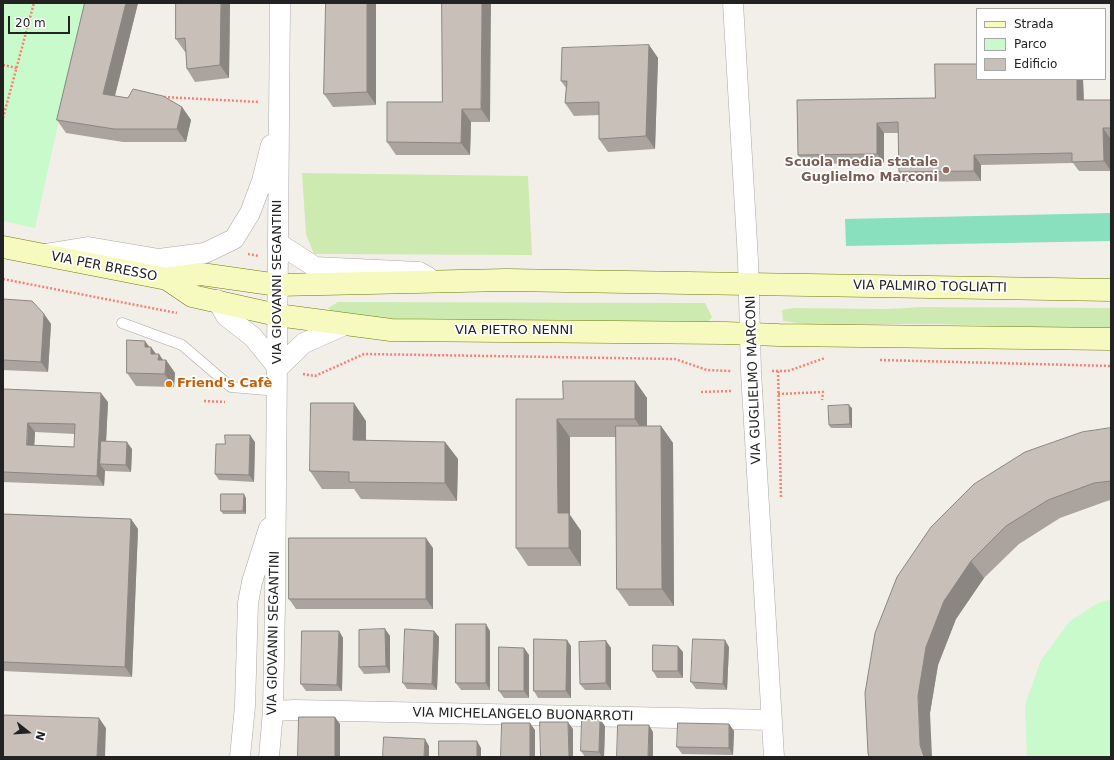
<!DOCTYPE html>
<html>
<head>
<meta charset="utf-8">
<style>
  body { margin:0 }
  #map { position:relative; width:1114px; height:760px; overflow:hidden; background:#f2efe9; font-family:"DejaVu Sans",sans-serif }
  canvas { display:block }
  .frame { position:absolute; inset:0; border:4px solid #222; pointer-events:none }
  .legend { position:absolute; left:976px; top:8px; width:130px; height:72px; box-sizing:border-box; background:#fff; border:1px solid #a7a7a7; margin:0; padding:5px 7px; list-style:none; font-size:12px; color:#222 }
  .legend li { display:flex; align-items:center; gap:8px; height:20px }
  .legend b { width:20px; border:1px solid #a7a7a7 }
  .north { position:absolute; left:8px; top:712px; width:40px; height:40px; -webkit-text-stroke:3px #fff; paint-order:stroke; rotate:107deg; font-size:11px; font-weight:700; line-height:16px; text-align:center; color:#222 }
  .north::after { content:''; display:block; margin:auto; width:14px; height:18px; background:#222; clip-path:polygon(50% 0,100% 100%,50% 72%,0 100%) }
  .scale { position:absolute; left:8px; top:16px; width:62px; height:18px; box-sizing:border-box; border:2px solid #222; border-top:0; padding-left:5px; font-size:12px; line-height:14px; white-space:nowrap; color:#222; -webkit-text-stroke:3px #fff; paint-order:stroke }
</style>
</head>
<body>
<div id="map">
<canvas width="1114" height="760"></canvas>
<div class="frame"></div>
<ul class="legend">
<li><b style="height:5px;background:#f7fabf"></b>Strada</li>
<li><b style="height:11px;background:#c8facc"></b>Parco</li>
<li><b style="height:11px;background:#c7bfb8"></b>Edificio</li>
</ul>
<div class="north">N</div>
<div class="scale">20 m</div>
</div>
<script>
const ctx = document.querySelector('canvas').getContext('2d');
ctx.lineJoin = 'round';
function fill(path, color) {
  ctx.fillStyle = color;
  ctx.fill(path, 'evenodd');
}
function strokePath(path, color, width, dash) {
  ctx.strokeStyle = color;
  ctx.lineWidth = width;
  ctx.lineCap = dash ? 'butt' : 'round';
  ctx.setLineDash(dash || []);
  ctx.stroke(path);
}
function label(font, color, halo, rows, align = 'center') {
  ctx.font = font + ' "DejaVu Sans",sans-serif';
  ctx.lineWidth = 3.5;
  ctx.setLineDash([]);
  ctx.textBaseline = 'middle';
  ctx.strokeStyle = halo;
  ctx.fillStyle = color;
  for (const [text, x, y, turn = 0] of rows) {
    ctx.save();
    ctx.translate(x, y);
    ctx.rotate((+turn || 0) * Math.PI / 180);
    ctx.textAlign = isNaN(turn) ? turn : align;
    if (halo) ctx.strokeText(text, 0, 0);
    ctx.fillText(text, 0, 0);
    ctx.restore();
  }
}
fill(new Path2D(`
  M302,173L528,176L532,255L314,254L306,234Z
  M338,302L705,303L712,317L705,325L369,320L336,317L328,308Z
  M924,307L1111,308V330L938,324H806L783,321L782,310L794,308L888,309Z`), '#cdebb0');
fill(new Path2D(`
  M3,3H85L35,228L3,221Z
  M1111,599V757H1027L1025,705L1041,660L1070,621L1098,603Z`), '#c8facc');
fill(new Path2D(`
  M1111,213V241L846,246L845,219Z`), '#88e0be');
const lane = new Path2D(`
  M122,323L182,345L231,387L278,391`);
const street = new Path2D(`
  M733,3L748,260L751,372L774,757
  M278,243L315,267L419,272L428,277
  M45,254L88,247L159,259L205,253L234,239L250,213L262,181L271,145
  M217,300L226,316L253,337L278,368
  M278,368L304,343L347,324
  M273,711L295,710L772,720
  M240,757L245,706L248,603L252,582L269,528
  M269,757L273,711L275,602L280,3`);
const secondary = new Path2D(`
  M3,247L167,279L201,274L278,285L506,280L1111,290
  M167,279L192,296L277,315L391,330L725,333L779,335L1111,339`);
strokePath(lane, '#a9a9a9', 11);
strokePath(street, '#a9a9a9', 21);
strokePath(secondary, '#707d05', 23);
strokePath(new Path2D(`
  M3,65L17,68
  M164,97L259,102
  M3,118L34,3
  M248,254L259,256
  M3,279L177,313
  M880,360L1111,366
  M772,371H788L825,358
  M778,371L781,497
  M303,374L315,376L364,354L675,359L707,370L731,371
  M701,392L732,391
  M778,394L823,392L822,400
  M204,401L225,402`), '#fa8072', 2.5, [2, 2]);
strokePath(lane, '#fff', 10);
strokePath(street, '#fff', 20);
strokePath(secondary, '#f7fabf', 22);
fill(new Path2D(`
  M85,3H138L115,96L182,107L191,120L186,142H123L66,133L57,120Z
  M230,3L229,78L195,82L187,69L186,52H185L176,39Z
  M326,3L376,105L333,107L324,94Z
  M442,3L490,122H471L470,155H396L387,142L442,102Z
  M649,45L658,58L655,149L608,152L599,139V115L574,116L565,103L566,88L561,81Z
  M977,79H1083L1084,100H1111V138H1110L1111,171H1079L1073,163L981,165V181L906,182L899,172L898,133H884V163L805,164L798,155L935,98Z
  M3,299L44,314L51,324L48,372L3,370Z
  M149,347L155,354L163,360H166L175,373L174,387L136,386L127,373Z
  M635,381L647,398V426H661L673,443L674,606H629L617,589L616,437H570V515L581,531V566H528L516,548L563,399Z
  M3,389L108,402L106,441L132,449L131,472L105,471L104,486L3,482ZM35,432L75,434L74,447L34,445Z
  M852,408V428H831L829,425Z
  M366,421V440L445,442L458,459L457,501L361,499L354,489H322L310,471Z
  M1111,428V500L1107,501L1060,518L1019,544L984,578L956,619L938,665L930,713L875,633Z
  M255,442L254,482L219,480L215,474L225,444Z
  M246,498V514H223L221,511Z
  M3,514L131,519L138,529L132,677L3,671Z
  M433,548V609H296L289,599Z
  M385,629L390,636V673L364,674L359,667Z
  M339,631L343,638L342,691H306L301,684Z
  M434,631L439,637L437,690L407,689L403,683Z
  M490,631V690H461L456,683Z
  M606,641L611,648V690H585L580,684Z
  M571,646V698H538L534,691Z
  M729,647L727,690L696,689L691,682Z
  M524,648L529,655V698H504L499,691Z
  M683,652V678H657L653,671Z
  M729,724L734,731L733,755L682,754L677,747Z
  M605,726L604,757H585L581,751Z`), '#aba49e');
fill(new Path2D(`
  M126,3H138L112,107L103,94Z
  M221,3H230L229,78L220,65Z
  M367,3H376V105L367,92Z
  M482,3H491L490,122L481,109Z
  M649,45L658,58L655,149L646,136Z
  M1077,79H1083L1084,110L1077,100Z
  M182,107L191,120L186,142L177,129Z
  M462,109L471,122L470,155L461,143Z
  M877,123L884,133V163L877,154Z
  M1103,128L1110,138L1111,171L1104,161Z
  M974,155L981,165V181L974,171Z
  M44,314L51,324L48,372L41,362Z
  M145,341L151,349V347L159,358V354L165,363L166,360L175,373L174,387L145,347Z
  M635,381L647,398V437L635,419Z
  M101,393L108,402L105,464H100L105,471L104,486L97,476Z
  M354,403L366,421V457L353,440Z
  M849,405L852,408V428L850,424Z
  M557,419L570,437V515L581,531V566L569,548L558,513Z
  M28,423L35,432L34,455L27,445Z
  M661,426L673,443L674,606L662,589Z
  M250,435L255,442L254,482L249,475Z
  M127,442L132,449L131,472L126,465Z
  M445,442L458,459L457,501L445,483Z
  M244,494L246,498V514L243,511Z
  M131,519L138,529L132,677L125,667Z
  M426,538L433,548V609L426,599Z
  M971,561L984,578L956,619L938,665L930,713L932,757H924L920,745L918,696L926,647L944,601Z
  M486,624L490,631V690L486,683Z
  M385,629L390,636V673L386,666Z
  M339,631L343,638L342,691L337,685Z
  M434,631L439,637L437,690L432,684Z
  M567,640L571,646V698L566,691Z
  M725,640L729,647L727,690L723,684Z
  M606,641L611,648V690L606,683Z
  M678,646L683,652V678L678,671Z
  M524,648L529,655V698L524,691Z
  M335,717L340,724V757H335Z
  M99,718L106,728L105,757H97Z
  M600,719L605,726L604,757H602L599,752Z
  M568,722L573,729V757H569Z
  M530,723L535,730V757H530Z
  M729,724L734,731L733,755L729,748Z
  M649,725L653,732V757H648Z
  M425,739L429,746V757H424Z
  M477,741L481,748V757H477Z`), '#8b8681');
const building = new Path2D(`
  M85,3H126L103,94L128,98L133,89L163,96L182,107L177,129H114L57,120Z
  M176,3H221L220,65L187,69L185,38L176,39Z
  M326,3H367V92L324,94Z
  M442,3H482L481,109H462L461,143L387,142V102H442Z
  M649,45L646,136L599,139V102L565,103L567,81H561L562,48Z
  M935,64H977V79H1077V100H1111V128H1103L1104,161L1072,162V153L974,155V171L899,172L898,122L877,123V154L798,155L797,100L935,98Z
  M3,299L32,301L44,314L41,362L3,360Z
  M127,340L145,341V347H151V354H159L158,360H166L165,374L127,373Z
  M563,381H635V419H557L558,513H569V548H516V399H563Z
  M3,389L101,393L97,476L3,472ZM28,423L75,424L74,447L27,445Z
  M311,403H354L353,440L445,442V483L349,482V472L310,471Z
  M849,405L850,424L829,425L828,406Z
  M616,426H661L662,589H617Z
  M1111,428V481L1094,483L1048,500L1006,526L971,561L944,601L926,647L918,696L920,745L924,757H869L868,753L865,693L875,633L897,577L931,527L974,484L1025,452L1082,432Z
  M225,435H250L249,475L215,474L216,444H225Z
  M101,441L127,442L126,465L100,464Z
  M221,494H244L243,511H221Z
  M3,514L131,519L125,667L3,662Z
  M289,538H426V599H289Z
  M456,624H486V683H456Z
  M385,629L386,666L359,667V630Z
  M405,629L434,631L432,684L403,683Z
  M302,631H339L337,685L301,684Z
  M534,639L567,640L566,691H534Z
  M693,639L725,640L723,684L691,682Z
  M606,641V683L580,684L579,642Z
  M653,645L678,646V671H653Z
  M499,647L524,648V691H499Z
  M3,715L99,718L97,757H3Z
  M299,717H335V757H298Z
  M582,719H600L599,752L581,751Z
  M540,722H568L569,757H541Z
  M502,723H530V757H501Z
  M678,723L729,724V748L677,747Z
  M618,725H649L648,757H617Z
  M384,737L425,739L424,757H383Z
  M439,741H477V757H439Z`);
fill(building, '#c7bfb8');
strokePath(building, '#8b8681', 1);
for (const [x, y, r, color] of [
  [946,170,4,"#8d6e63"],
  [169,384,4,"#e8710a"]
]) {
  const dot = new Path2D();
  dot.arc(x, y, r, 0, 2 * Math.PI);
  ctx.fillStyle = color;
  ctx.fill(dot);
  strokePath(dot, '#fff', 1.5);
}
label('bold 13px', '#785e54', '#fff', [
  ["Scuola media statale",938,163],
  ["Guglielmo Marconi",938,178]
], 'right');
label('13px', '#222', '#fff', [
  ["VIA PER BRESSO",104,267,11],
  ["VIA GIOVANNI SEGANTINI",278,282,-90],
  ["VIA PALMIRO TOGLIATTI",930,287,1],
  ["VIA PIETRO NENNI",514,331],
  ["VIA GUGLIELMO MARCONI",754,380,-92],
  ["VIA GIOVANNI SEGANTINI",274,633,-89],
  ["VIA MICHELANGELO BUONARROTI",523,715,1]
]);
label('bold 13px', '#c56008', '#fff', [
  ["Friend's Cafè",177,384]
], 'left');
</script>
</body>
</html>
